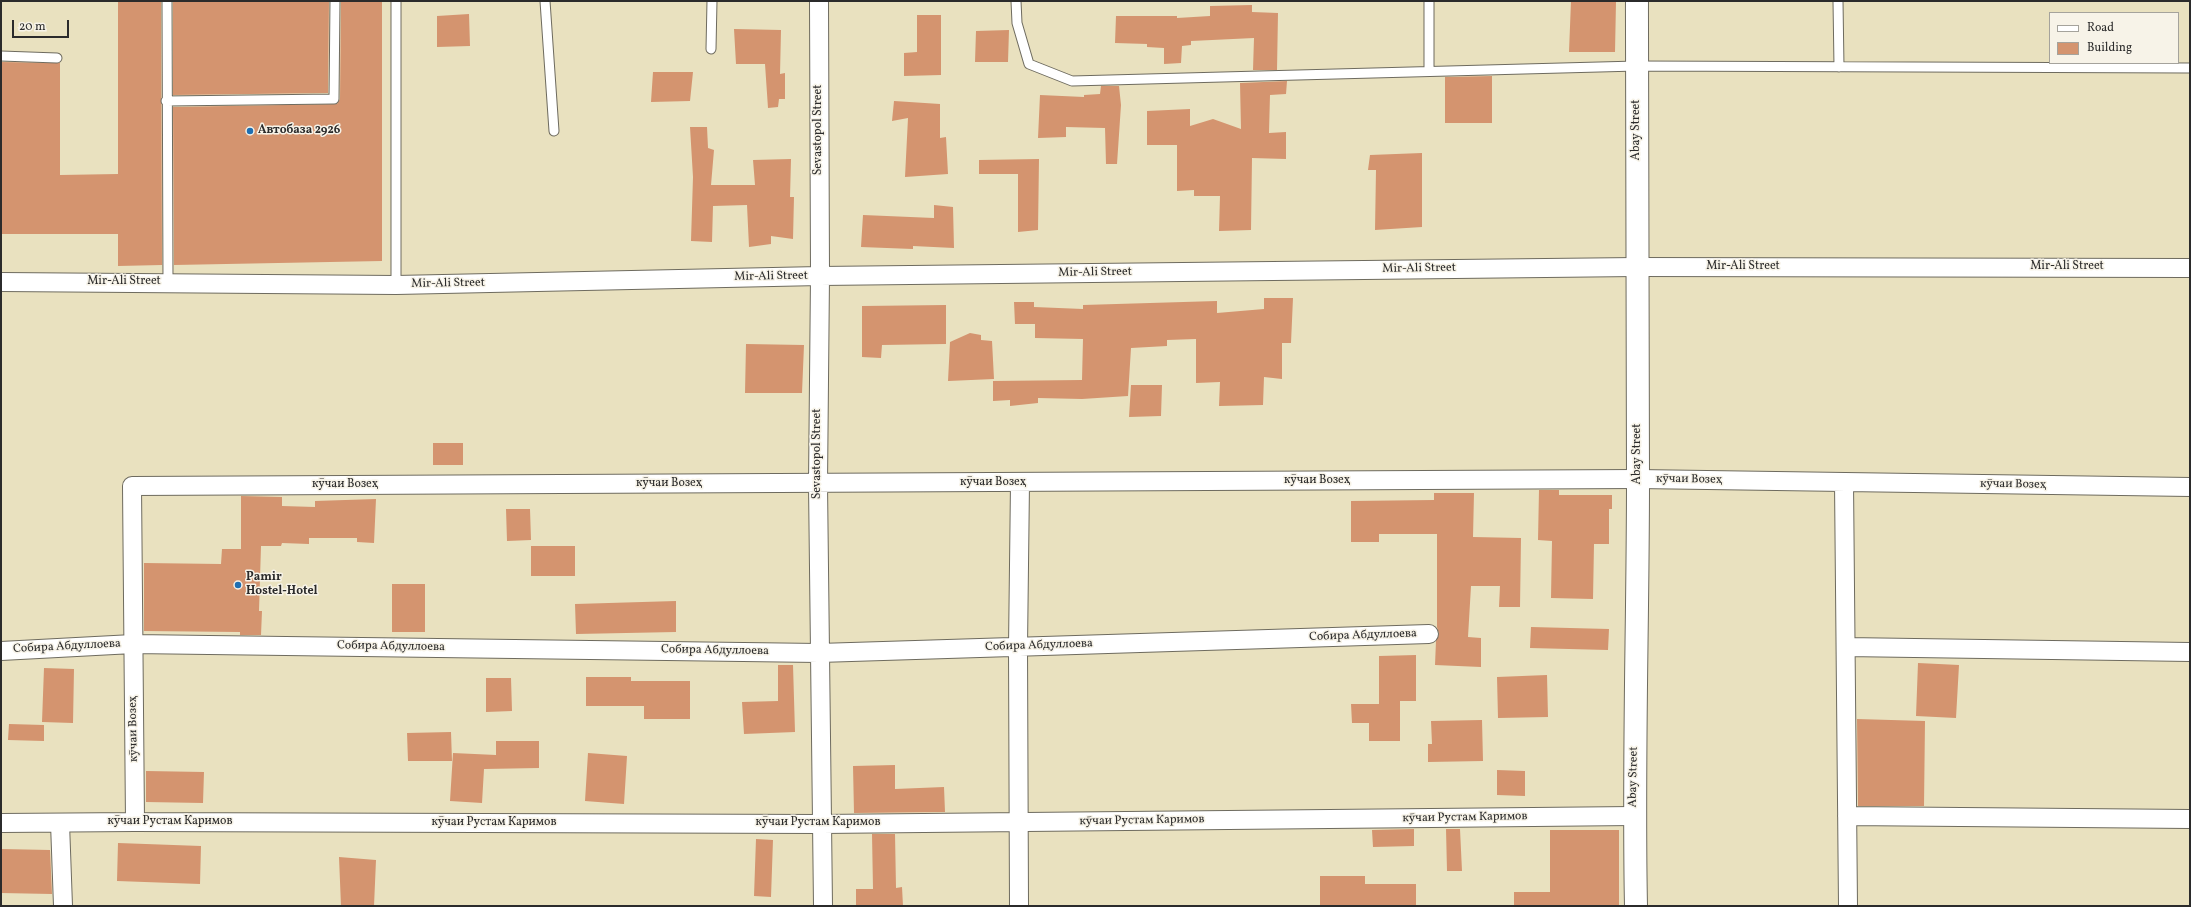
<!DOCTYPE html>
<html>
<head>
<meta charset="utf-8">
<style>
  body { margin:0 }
  #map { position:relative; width:2191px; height:907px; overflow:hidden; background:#e9e1bf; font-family:Vollkorn,serif }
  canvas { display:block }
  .frame { position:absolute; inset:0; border:2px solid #2b2b2b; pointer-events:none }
  .legend { position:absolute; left:2049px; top:12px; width:130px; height:52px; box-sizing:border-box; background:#f7f3e8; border:1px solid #a5a39c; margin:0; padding:5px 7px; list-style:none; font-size:12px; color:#2b2b2b }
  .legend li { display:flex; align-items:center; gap:8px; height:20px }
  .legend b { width:20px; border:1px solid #a5a39c }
  .scale { position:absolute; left:12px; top:20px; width:57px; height:18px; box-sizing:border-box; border:2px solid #2b2b2b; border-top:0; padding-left:5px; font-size:12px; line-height:14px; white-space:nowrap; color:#2b2b2b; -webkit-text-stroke:3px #f7f3e8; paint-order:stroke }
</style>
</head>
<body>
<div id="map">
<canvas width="2191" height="907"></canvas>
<div class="frame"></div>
<ul class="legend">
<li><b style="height:5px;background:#fff"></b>Road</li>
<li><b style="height:11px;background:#d4946f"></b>Building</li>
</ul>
<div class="scale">20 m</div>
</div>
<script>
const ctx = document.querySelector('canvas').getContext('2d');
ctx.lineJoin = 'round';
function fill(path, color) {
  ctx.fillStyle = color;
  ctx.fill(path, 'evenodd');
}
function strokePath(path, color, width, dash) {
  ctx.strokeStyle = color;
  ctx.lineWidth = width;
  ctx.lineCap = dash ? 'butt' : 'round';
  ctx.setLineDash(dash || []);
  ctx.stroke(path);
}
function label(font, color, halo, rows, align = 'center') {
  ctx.font = font + ' Vollkorn,serif';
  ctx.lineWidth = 3;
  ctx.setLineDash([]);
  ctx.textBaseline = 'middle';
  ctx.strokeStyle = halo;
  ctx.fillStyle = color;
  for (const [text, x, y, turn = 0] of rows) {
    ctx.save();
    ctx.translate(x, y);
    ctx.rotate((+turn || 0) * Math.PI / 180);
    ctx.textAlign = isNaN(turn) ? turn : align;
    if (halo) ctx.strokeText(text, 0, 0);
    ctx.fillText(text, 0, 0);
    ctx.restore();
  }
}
fill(new Path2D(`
  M118,1H161L162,265L118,266V234H1V62L60,63V175L118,174Z
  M173,1H329L328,93L173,95Z
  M341,1H382V261L174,265L173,107L337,104L340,99Z
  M1571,1L1616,2L1615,52H1569Z
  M1252,5V12L1278,13L1277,70H1253L1254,38L1191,41V45L1182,46L1181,63L1164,64V48L1147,47V44L1115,43L1116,16H1177V18L1210,16V6Z
  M469,14L470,46L437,47V16Z
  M917,15H941V75L904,76V53L917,52Z
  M734,29L781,30L780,74L785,73V99H779L778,107L768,108L765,64H736Z
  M1009,30L1008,62H975L976,31Z
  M653,72H693L690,101L651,102Z
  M1492,76V123H1445V77Z
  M1287,81L1286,94L1270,95L1269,133L1286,132V159L1252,158L1251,230L1219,231L1220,196H1194V190L1177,191V145H1147V111L1190,109V126L1213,119L1241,129L1240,83Z
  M1101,86H1119L1121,105L1117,164H1106L1105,128L1066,127V137L1038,138L1040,95L1084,97V95L1100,94Z
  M894,101L940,104V138L946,137L948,174L905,177L908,118L892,121Z
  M690,127H707L708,148L714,150L711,185H755L753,160L791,159L790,197H794L793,239L771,236V244L749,247L747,205L713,206L712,242L691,241L693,177Z
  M1422,153V227L1375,230L1376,170H1368L1370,155Z
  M1039,159L1038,230L1018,232V174H979V160Z
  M934,205L953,207L954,248L913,246V249L861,247L863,215L934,218Z
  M1264,298H1293L1291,343H1282V379L1264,377L1263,405L1219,406L1220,382L1196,383V339L1167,340V346L1131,348L1128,396L1082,399L1038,398V403L1010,406V400L993,401V381L1082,380L1083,339L1035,338V324H1015L1014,302H1034V307L1083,309V305L1217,301V313L1264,309Z
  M946,305V344L882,345L881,358L862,357V306Z
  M970,333L981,335V340L992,341L994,379L948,381L950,342Z
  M746,344L804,345L802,393H745Z
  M1131,385H1162L1161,416L1129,417Z
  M433,443H463V465H433Z
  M1539,490H1559V495H1612V509H1609V544H1594L1593,599L1551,598L1552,541L1538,540Z
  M1434,493H1474L1473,537L1521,538L1520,607H1499L1500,586H1471L1468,637L1481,638V667L1435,665L1436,641L1439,634L1437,627V534H1379V542H1351V501L1434,500Z
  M241,496L282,497V506L315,507V501L376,499L374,543L357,542V538H309V544L282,543L281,546H261L259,611H262L261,635H240V632L144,631V563L221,564L222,549H241Z
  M506,509H530L531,540L507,541Z
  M531,546H575V576H531Z
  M392,584H425V632H392Z
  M676,601V632L576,634L575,604Z
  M1531,627L1609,629L1608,650L1530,648Z
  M1416,655V701H1400V741H1369V723H1352L1351,704H1379V656Z
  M1918,663L1959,665L1956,718L1916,716Z
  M778,665H793L795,732L744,734L742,702L778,701Z
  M44,668L74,669L73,723L42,722Z
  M1547,675L1548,717L1498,718L1497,677Z
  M586,677H631V681H690V719H644V706H586Z
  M486,678H511L512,711L486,712Z
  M1857,719L1925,721L1924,806H1858Z
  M1482,720L1483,761L1428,762V744H1432L1431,721Z
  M9,724L44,725V741L8,740Z
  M451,732L452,761H408L407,733Z
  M496,741H539V768L484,769L482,803L450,801L453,753L496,755Z
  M588,753L627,756L624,804L585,801Z
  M895,765V789L944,787L945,812L854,813L853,766Z
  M1497,770L1525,771V796L1497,795Z
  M146,771L204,772L203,803L146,802Z
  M1414,829V846L1373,847L1372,830Z
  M1446,829H1460L1462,871H1447Z
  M1550,830H1619V906H1514V892H1550Z
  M872,834H895L896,888L902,887L903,906H856V889H873Z
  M756,839L773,840L771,897L754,896Z
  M118,843L201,846L200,884L117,881Z
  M1,849L50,850L52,894L1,893Z
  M339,857L376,860L374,906H341Z
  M1320,876H1365V884H1416V906H1320Z`), '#d4946f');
const service = new Path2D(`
  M167,1L168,283
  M396,1V285
  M545,1L554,131
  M1016,1L1017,23L1029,64L1072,81L1637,66L2190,68
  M1429,1V71
  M1838,1L1839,67
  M711,49L712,1
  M1,56L57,58
  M166,101L334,99L335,1`);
const minor = new Path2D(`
  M819,1L820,276L818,484L823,906
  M1,282L396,285L820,276L1636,267L2190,268
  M1844,482L1848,906
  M1846,647L2190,652
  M1,651L133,644L819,653L1429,634
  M1847,816L2190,819
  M135,822L132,486L1638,479L2190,487
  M1,823L135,822L822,824L1634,816
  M60,823L63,906
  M1019,906L1018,647L1020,483`);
const tertiary = new Path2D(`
  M1636,906C1633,763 1638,621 1638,479C1638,319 1636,160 1637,1`);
strokePath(service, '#6e6b5f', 11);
strokePath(minor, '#6e6b5f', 20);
strokePath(tertiary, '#6e6b5f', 24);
strokePath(service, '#fff', 9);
strokePath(minor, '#fff', 18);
strokePath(tertiary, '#fff', 22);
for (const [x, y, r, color] of [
  [250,131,4,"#1f6fb2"],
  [238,585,4,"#1f6fb2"]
]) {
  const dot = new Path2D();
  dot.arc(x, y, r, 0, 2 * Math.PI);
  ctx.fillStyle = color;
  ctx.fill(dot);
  strokePath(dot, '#f7f3e8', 1.5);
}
label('12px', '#2b2b2b', '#f7f3e8', [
  ["Sevastopol Street",819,130,-90],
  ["Abay Street",1637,130,-90],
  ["Mir-Ali Street",1743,267],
  ["Mir-Ali Street",2067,267],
  ["Mir-Ali Street",1419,269,-1],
  ["Mir-Ali Street",1095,273,-1],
  ["Mir-Ali Street",771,277,-1],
  ["Mir-Ali Street",124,282],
  ["Mir-Ali Street",448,284,-1],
  ["Sevastopol Street",818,454,-90],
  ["Abay Street",1638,454,-90],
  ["кӯчаи Возеҳ",1689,480,1],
  ["кӯчаи Возеҳ",1317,481],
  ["кӯчаи Возеҳ",993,483],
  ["кӯчаи Возеҳ",669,484],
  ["кӯчаи Возеҳ",345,485],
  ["кӯчаи Возеҳ",2013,485,1],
  ["Собира Абдуллоева",1363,636,-2],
  ["Собира Абдуллоева",1039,646,-2],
  ["Собира Абдуллоева",67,647,-3],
  ["Собира Абдуллоева",391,647,1],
  ["Собира Абдуллоева",715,651,1],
  ["кӯчаи Возеҳ",134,729,-91],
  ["Abay Street",1634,777,-89],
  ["кӯчаи Рустам Каримов",1465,818,-1],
  ["кӯчаи Рустам Каримов",1142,821,-1],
  ["кӯчаи Рустам Каримов",170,822],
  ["кӯчаи Рустам Каримов",494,823],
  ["кӯчаи Рустам Каримов",818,823]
]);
label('bold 12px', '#2b2b2b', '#f7f3e8', [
  ["Автобаза 2926",258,131],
  ["Pamir",246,578],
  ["Hostel-Hotel",246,592]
], 'left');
</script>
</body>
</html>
